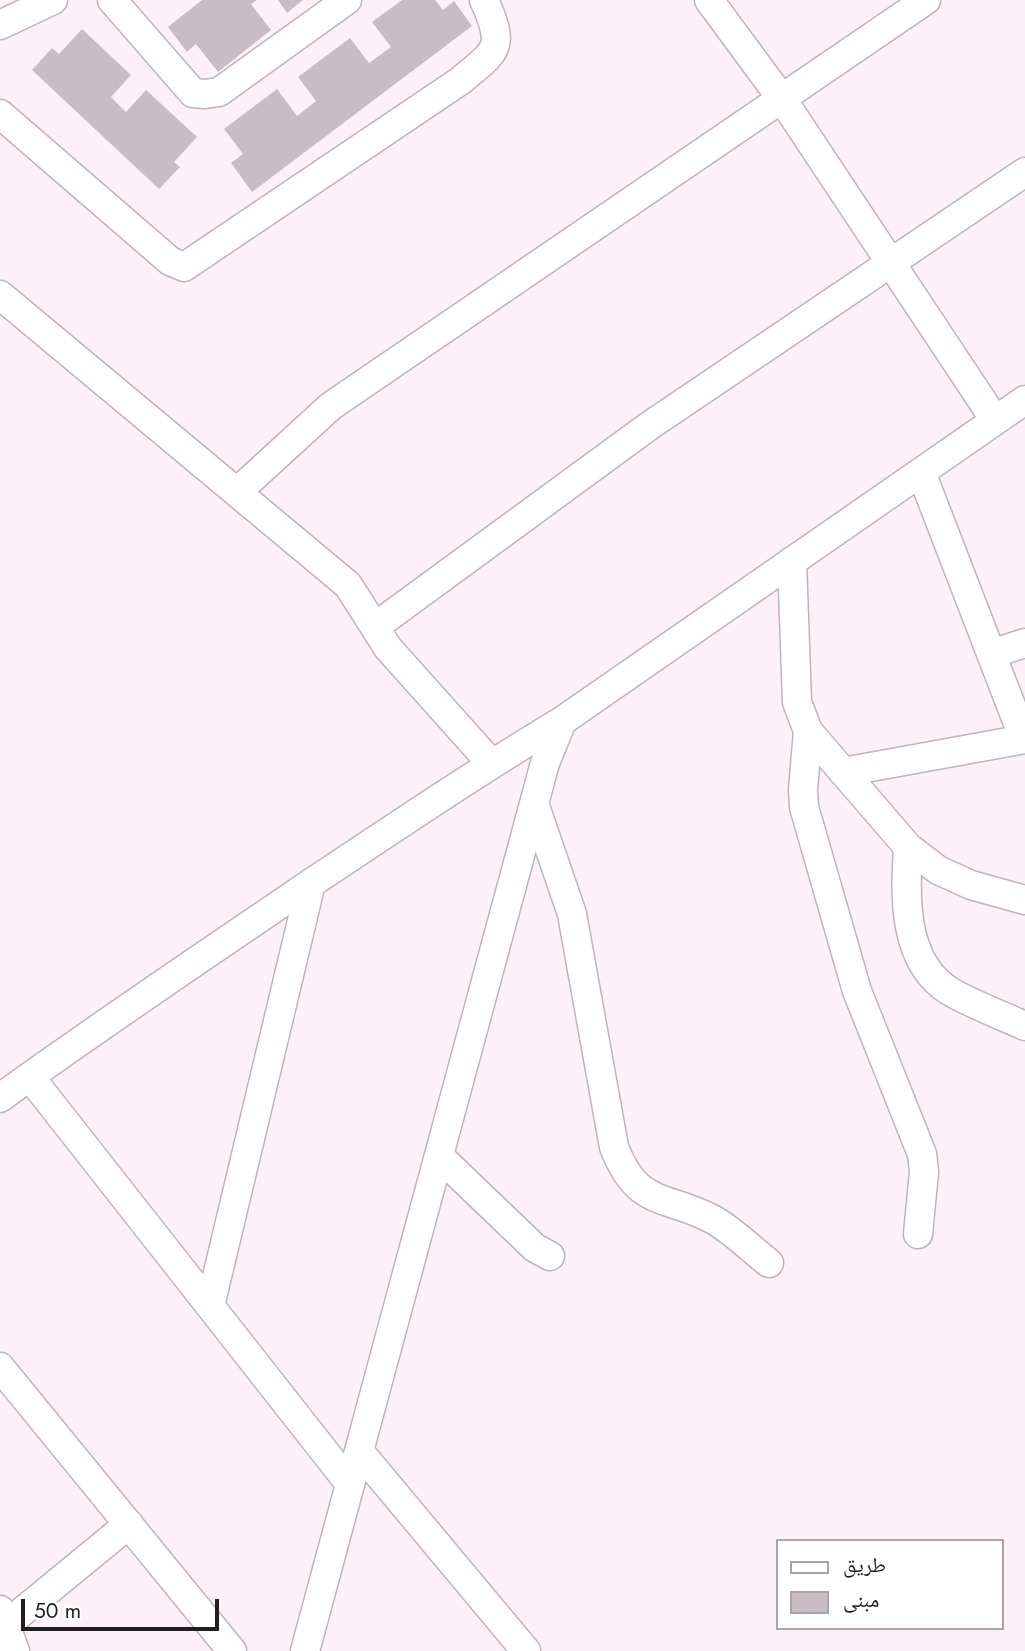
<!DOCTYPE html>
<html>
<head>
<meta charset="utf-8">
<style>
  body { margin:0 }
  #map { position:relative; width:1025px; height:1651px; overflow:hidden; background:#fef0f8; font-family:Jost,"Noto Naskh Arabic",sans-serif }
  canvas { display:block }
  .legend { position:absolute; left:776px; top:1539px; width:228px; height:91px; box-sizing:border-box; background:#fff; border:2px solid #a7a5a6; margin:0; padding:9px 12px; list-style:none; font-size:21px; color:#221e20 }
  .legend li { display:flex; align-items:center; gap:14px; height:35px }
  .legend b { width:35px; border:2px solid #a7a5a6 }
  .scale { position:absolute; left:21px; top:1599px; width:198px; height:32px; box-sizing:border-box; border:4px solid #221e20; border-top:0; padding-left:9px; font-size:21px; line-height:24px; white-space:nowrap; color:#221e20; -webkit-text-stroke:5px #fff; paint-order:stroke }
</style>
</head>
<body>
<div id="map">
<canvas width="1025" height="1651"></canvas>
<ul class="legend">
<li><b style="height:9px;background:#fff"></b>طريق</li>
<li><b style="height:19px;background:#cabcc4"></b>مبنى</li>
</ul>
<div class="scale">50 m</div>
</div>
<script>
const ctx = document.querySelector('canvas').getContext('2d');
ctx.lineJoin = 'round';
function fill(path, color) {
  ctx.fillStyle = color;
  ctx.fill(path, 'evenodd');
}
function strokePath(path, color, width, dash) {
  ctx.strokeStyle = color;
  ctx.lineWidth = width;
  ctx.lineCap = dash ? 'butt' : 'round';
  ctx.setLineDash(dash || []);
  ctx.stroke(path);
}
fill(new Path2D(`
  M202,0H257L251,4L271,30L218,72L196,44L187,52L168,27Z
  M278,0H303L287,13Z
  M402,0H435L443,10L454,1L472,26L252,192L231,163L243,154L224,129L277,89L297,116L316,101L298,77L350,38L369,63L391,47L372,22Z
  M82,29L131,75L111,97L126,112L146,90L197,137L174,162L180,167L159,189L32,70L52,48L59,54Z`), '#cabcc4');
const minor = new Path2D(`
  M112,0L193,93L205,94L219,92L347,0
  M709,0L782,99L995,420
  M0,25L53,0
  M0,114L170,261L184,267L460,81C497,50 506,49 484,0
  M0,295L348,585L388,648L491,763
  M921,472L1024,739
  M237,492L331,406L926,0
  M792,561L797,702L808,731L908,847L938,870L971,885L1025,900
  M376,626L649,426L1025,172
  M991,654L1025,643
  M808,731L803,790L804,807L857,991L922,1154L924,1172L918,1234
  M843,772L1025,739
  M535,806L572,914L614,1147C638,1209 666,1194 714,1220C733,1231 751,1249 769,1263
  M908,847C905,895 902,963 951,992C974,1005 1001,1015 1025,1026
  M30,1077L350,1484
  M0,1098C98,1027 198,960 298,892C385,834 472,775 562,721
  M439,1156L535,1248L550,1256
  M210,1306L311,883
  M0,1367L232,1651
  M359,1451L526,1651
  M0,1610L15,1651
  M6,1625L129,1524
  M305,1651L545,763L562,721L1025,400`);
strokePath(minor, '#c0b3ba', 31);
strokePath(minor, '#fff', 28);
</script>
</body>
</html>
